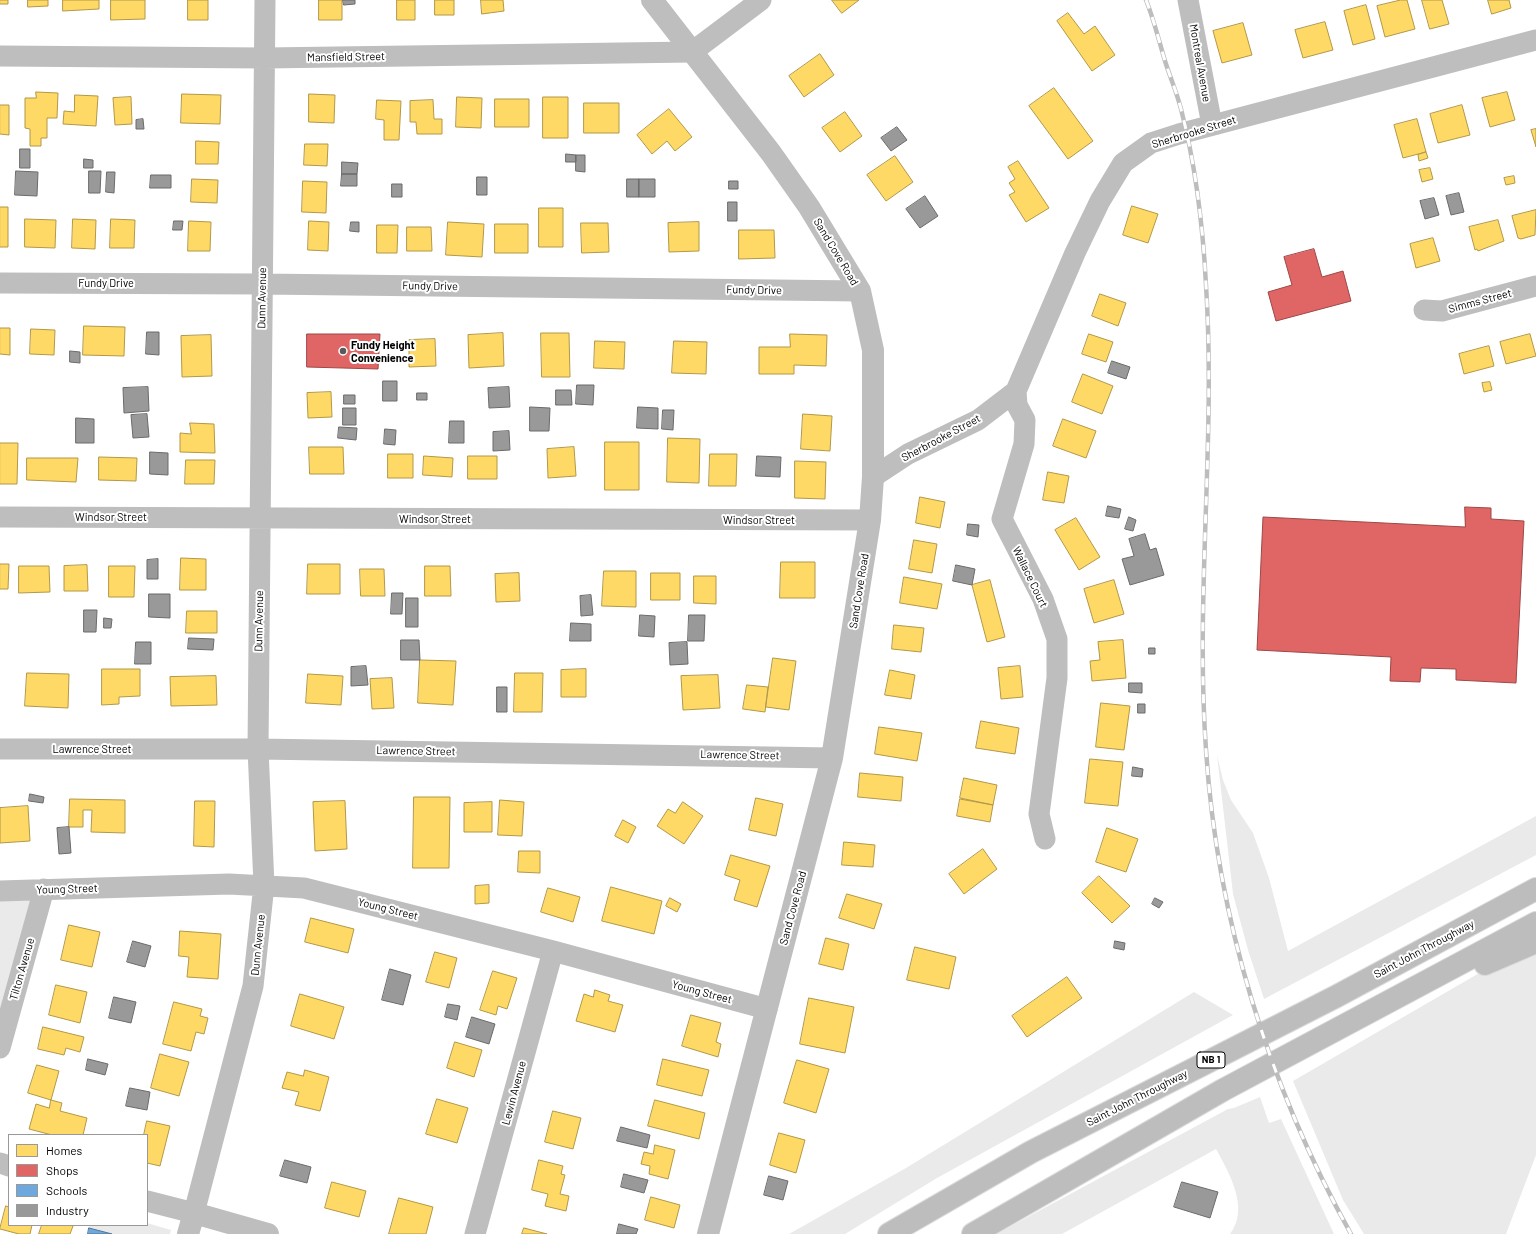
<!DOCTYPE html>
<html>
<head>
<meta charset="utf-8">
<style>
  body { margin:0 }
  #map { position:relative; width:1536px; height:1234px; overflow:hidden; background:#fff; font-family:Barlow,sans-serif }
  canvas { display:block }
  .legend { position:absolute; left:8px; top:1134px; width:140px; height:92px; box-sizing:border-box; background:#fff; border:1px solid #999; margin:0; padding:5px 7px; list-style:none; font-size:12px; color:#000 }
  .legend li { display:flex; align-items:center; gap:8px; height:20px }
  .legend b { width:20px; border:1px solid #999 }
</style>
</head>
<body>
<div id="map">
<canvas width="1536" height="1234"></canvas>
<ul class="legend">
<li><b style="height:11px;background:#ffd966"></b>Homes</li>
<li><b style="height:11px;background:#e06666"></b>Shops</li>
<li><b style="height:11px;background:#6fa8dc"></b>Schools</li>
<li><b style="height:11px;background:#999"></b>Industry</li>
</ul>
</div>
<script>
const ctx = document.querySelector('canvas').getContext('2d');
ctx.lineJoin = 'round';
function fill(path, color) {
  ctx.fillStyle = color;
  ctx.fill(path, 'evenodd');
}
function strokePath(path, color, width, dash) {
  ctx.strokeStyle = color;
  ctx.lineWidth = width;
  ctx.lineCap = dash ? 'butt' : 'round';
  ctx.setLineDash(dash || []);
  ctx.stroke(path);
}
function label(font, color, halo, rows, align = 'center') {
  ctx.font = font + ' Barlow,sans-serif';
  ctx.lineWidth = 4;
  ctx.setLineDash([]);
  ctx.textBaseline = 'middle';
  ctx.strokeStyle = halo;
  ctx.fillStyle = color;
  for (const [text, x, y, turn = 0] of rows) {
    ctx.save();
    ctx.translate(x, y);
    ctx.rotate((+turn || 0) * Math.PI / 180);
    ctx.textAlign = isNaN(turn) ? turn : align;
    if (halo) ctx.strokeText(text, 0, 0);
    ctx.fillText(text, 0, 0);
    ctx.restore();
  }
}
fill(new Path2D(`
  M1217,755L1223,780L1231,800L1253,833L1269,878L1288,951L1536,816V855L1264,999L1248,950L1233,894Z
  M44,889L0,1048V891Z
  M1536,942V1155L1506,1234H1364L1343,1200L1293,1081L1519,950Z
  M1194,992L1233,1015L937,1178L845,1234H789L906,1168Z
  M1260,1097L1269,1123L1281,1119L1334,1234H1230C1250,1208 1229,1173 1216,1149L1062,1234H996L1228,1109L1234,1108Z
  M147,1223L171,1230L170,1234H112L89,1228L90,1225H147Z`), '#eaeaea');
const homes = new Path2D(`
  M0,0H8V4H0Z
  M28,0H48V6L28,7Z
  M63,0H99V9L63,11Z
  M111,0H145V19L111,20Z
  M188,0H208V20H188Z
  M319,0H342V20H319Z
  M397,0H415V20H397Z
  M435,0H454V15H435Z
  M481,0H503L504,11L482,14Z
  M832,0H859L842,13Z
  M1401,0H1407L1415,29L1385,37L1377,6Z
  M1422,0H1442L1449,24L1430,29Z
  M1488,0H1509L1511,8L1492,14Z
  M1366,5L1375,39L1353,45L1344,11Z
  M1068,13L1084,34L1095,26L1115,55L1092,71L1057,21Z
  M1325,22L1333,50L1303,58L1295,30Z
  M1243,23L1252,55L1222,63L1213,31Z
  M820,54L834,75L804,97L789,76Z
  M1054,88L1093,141L1068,159L1029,106Z
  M36,92L58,93L57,118H47V138H41V146H30V129L25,128V98H36Z
  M1507,92L1515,120L1490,127L1482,98Z
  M182,94L221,95L220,124L181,123Z
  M309,94L335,95L334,123L309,122Z
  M75,95L98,96L96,126L63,124L64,111L74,112Z
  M131,97L132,124L115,125L113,98Z
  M457,97L482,98L481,128L456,127Z
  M543,97H568V138H543Z
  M495,99H529V127H495Z
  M377,100L401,101L399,140H384V120L376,119Z
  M433,100L434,119H442V134H417L416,122H410V101Z
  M584,103H619V133H584Z
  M0,105H9V135L0,134Z
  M1462,105L1470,135L1438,143L1430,114Z
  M669,109L692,137L675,151L667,141L652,154L637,135Z
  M845,112L862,136L840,152L822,128Z
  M1417,119L1426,152L1403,158L1394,125Z
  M1536,129V147L1531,130Z
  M196,141L219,142L218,164H196Z
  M305,144H328L327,166L304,165Z
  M1426,152L1428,158L1419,161L1418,155Z
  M895,156L913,182L886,201L867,175Z
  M1018,161L1049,208L1026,222L1009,195L1015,192L1009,183L1015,179L1008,167Z
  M1430,168L1433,179L1422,182L1419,170Z
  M1514,176L1515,183L1506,185L1504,178Z
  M192,179L218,180L217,203L191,202Z
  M303,181L327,182L326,213L302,212Z
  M1132,206L1158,214L1148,243L1123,235Z
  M0,207H8V247H0Z
  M539,208H563V247H539Z
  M1536,210L1535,235L1521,239L1518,238L1512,216Z
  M25,219L56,220L55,248L25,247Z
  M73,219L96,220L95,249L72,248Z
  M111,219L135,220L134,248H110Z
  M1498,220L1504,241L1478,251L1477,249L1475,250L1469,227Z
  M189,221L211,222L210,251H188Z
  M309,221L329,222L328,251L308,250Z
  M448,222L484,224L482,257L446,255Z
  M699,222V251L669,252L668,223Z
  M581,223H608L609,252L582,253Z
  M495,224H528V253H495Z
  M377,225H398L397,253H377Z
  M407,227H431L432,251H407Z
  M739,230H774L775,258L739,259Z
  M1433,238L1440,261L1416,268L1410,244Z
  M1100,294L1126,303L1118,326L1092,316Z
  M84,326L125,327L124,356L83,355Z
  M0,328H10V355L0,354Z
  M31,329L55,330L54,355L30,354Z
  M503,333L504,366L469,368L468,335Z
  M541,333H569L570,377H542Z
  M790,334L827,335L826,366L794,365V374H759V347H790Z
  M1089,334L1113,342L1106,362L1082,354Z
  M1530,334L1536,356L1506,364L1500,342Z
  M211,335L212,376L182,377L181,336Z
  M435,339L436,366L409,367V340Z
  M595,341L625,342L624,369L594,368Z
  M674,341L707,342L706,374L672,373Z
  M1489,346L1494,366L1464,374L1459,354Z
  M1083,374L1113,386L1102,414L1072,402Z
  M1490,382L1492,390L1484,392L1482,383Z
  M331,392L332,417L308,418L307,393Z
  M803,414L832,416L830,451L801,449Z
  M1063,419L1096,431L1086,458L1053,446Z
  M190,423L214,424L215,453L180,452V433L191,434Z
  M668,438L700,439L699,483L667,482Z
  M605,442H639V490H605Z
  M0,443H18L17,484H0Z
  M309,447H343L344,474H310Z
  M574,447L576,476L548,478L547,449Z
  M388,454H413V478H388Z
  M710,454H737L736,486H709Z
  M424,456L453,458L452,477L423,475Z
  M468,456H497V479H468Z
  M99,457L137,458L136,481L99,480Z
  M27,458H78L76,482L27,480Z
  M186,460H215L214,484H185Z
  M795,461L826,462L825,499L795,498Z
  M1048,472L1069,476L1064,503L1043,500Z
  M920,497L945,502L940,528L916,523Z
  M1076,518L1100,557L1079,570L1055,530Z
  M914,540L937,544L932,573L909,569Z
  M181,558L206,559V590H180Z
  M781,562H815V598H780Z
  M0,564H9L8,589H0Z
  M308,564H340V594H307Z
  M87,565L88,591H64V566Z
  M19,566H49L50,592L19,593Z
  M109,566H135L134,597H109Z
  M425,566H450L451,596H425Z
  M360,569H384L385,596H361Z
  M604,571H636V607L602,606Z
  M519,573L520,601L496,602L495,574Z
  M651,573H680V600H651Z
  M694,576H716V604L694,603Z
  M904,577L942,584L937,609L900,603Z
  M990,580L1005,637L987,642L972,585Z
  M1114,580L1124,614L1094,623L1084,589Z
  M187,611H217V633H186Z
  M894,625L924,628L921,652L892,649Z
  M1123,640L1126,678L1092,681L1090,661L1100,660L1098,642Z
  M773,658L796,661L789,710L766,707Z
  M420,660L456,661L453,705L418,703Z
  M1020,666L1023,697L1001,699L998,668Z
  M102,669H140V696L119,697V704L102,705Z
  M586,669V697H561V670Z
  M890,670L915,675L911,699L885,695Z
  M27,673L69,674L68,708L25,706Z
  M515,673H543L542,712H514Z
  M308,674L343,676L341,705L306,703Z
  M718,675L720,708L683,710L681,676Z
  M216,676L217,705L171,706L170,677Z
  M392,678L394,708L372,709L370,679Z
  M747,685L768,687L765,712L743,709Z
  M1101,703L1130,706L1124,750L1096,747Z
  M981,721L1019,728L1015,754L976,748Z
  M879,727L922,733L917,761L875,754Z
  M1090,759L1123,762L1118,806L1085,803Z
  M860,773L903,777L901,801L858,797Z
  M964,778L997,785L993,805L960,798Z
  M414,797H450L449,868H413Z
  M756,798L783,804L776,836L749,830Z
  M70,799L125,800V833L91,832L92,810H83V827H69Z
  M960,799L993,805L990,822L957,816Z
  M500,800L524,802L522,836L498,835Z
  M195,801H215L214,847L194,846Z
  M345,801L347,849L315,851L313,802Z
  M492,802V832H464V803Z
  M683,802L703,816L684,844L657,826L668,809L675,813Z
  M28,806L30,841L0,843V808Z
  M623,820L636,827L628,843L615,836Z
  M1107,828L1138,839L1126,872L1096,862Z
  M844,842L875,845L873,867L842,865Z
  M983,849L997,869L964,894L949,874Z
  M519,851H540V873L518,872Z
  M731,855L770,866L757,907L734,900L740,880L725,875Z
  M1099,876L1130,906L1112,923L1082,893Z
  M489,885V903L475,904V886Z
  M611,887L662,901L654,934L602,921Z
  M548,888L580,897L573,922L541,912Z
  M847,894L882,904L874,929L839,918Z
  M670,898L681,904L677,912L666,906Z
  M311,918L354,929L348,953L305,942Z
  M69,925L100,932L92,967L61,960Z
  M180,931L221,934L218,979L187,977L189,957L179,956Z
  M826,938L849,944L843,970L819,964Z
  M915,947L956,957L949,989L907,980Z
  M435,952L457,958L449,988L426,982Z
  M493,971L517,978L507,1009L498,1006L496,1015L480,1010Z
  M1067,977L1082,998L1027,1037L1012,1016Z
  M56,985L87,992L80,1023L49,1015Z
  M595,990L610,995L608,1001L623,1005L615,1032L576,1021L584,994L593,997Z
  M300,994L344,1007L334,1039L291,1026Z
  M809,998L854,1007L845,1053L800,1044Z
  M174,1002L202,1009L200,1016L208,1018L204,1034L196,1032L191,1051L163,1044Z
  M691,1015L721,1023L716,1042L721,1044L718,1057L682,1046Z
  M43,1027L84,1037L80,1052L66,1048L64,1055L38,1049Z
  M455,1042L482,1050L474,1077L447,1068Z
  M160,1054L189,1062L179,1096L151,1088Z
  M663,1059L709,1070L702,1096L657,1085Z
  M797,1060L829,1069L816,1113L784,1103Z
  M37,1065L59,1071L51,1100L28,1093Z
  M305,1070L329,1077L320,1111L295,1105L299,1092L282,1088L287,1072L303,1076Z
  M437,1099L468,1108L457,1143L426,1134Z
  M51,1100L62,1103L60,1111L87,1118L83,1135H52L29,1129L36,1104L49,1108Z
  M655,1100L705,1113L699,1139L648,1126Z
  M553,1111L581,1118L573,1149L545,1142Z
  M147,1121L170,1126L160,1166L147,1163V1135H144Z
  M779,1133L805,1140L796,1173L770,1165Z
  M655,1145L675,1150L668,1179L649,1174L650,1166L641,1164L644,1152L653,1154Z
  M539,1160L563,1166L561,1174L565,1175L560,1194L569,1196L566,1211L545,1206L548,1194L532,1190Z
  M332,1182L366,1191L359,1217L325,1208Z
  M651,1197L680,1205L674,1228L645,1220Z
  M399,1198L433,1207L426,1234H389Z
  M6,1206L9,1207V1225H32L30,1234H19L0,1229Z
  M42,1225H70L73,1226L70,1234H39Z
  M524,1228L547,1234H522Z`);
fill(homes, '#ffd966');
strokePath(homes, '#b29847', 1);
const shops = new Path2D(`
  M1314,249L1322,277L1343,271L1351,301L1276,321L1268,292L1292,285L1284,257Z
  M307,334H380L378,369L307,367Z
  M1465,507L1491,508V519L1524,521L1516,683L1456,680V669L1421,668L1420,682L1390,681L1391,657L1257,650L1263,517L1465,527Z`);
fill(shops, '#e06666');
strokePath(shops, '#9d4747', 1);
const schools = new Path2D(`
  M89,1228L112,1234H88Z`);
fill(schools, '#6fa8dc');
strokePath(schools, '#4e769a', 1);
const industry = new Path2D(`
  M343,0H355V4L344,5Z
  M143,119L144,129H136V120Z
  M897,127L907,140L891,151L881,138Z
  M20,149H30V168H20Z
  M566,154L576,155V162H566Z
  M576,155H585V172L576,171Z
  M84,159L93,160V168H84Z
  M342,162L358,163L357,174H342Z
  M16,171L38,172L37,196L15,195Z
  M89,171H101L100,193H89Z
  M107,172H115L114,193L106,192Z
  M342,174H357V186H341Z
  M151,175H171V188H150Z
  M477,177H487V195H477Z
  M627,179H639V197H627Z
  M639,179H655V197H639Z
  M729,181H738V189H729Z
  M392,184H402V197H392Z
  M1459,193L1464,212L1451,215L1446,196Z
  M925,196L938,216L920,228L906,209Z
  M1434,198L1439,215L1425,219L1420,201Z
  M728,202H737V221H728Z
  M174,221H183L182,230H173Z
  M351,222H359V232L350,231Z
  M147,332H159V355L146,354Z
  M70,351L80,352V363L70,362Z
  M1112,361L1130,367L1126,379L1108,373Z
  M383,381H397V401H383Z
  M577,385H594L593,405L576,404Z
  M148,387L149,411L124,413L123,388Z
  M509,387L510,407L489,408L488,388Z
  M556,390H571L572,405H556Z
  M417,393H427V400H417Z
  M344,395H355V404H344Z
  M530,407L550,408L549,431H530Z
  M638,407L658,408V429L637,428Z
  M343,408H356V425H343Z
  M663,410H674L673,430L662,429Z
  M147,414L149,437L133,438L131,415Z
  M76,418L94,419V443H76Z
  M450,421H464V443H449Z
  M339,427L357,428L356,440L338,438Z
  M385,429L396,430L395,445L384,444Z
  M509,431L510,450L493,451V432Z
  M150,452L168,453V475L150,474Z
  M757,456L781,457L780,477L756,476Z
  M1108,506L1121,509L1119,518L1106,516Z
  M1129,517L1136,520L1133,531L1125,529Z
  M968,524L979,525L978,537L967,535Z
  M1145,534L1150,550L1156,548L1164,575L1130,585L1122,559L1134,556L1129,539Z
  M158,559V579H147V560Z
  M956,565L975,569L972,585L953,581Z
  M392,593H403L402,614H391Z
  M149,594H170V618L149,617Z
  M591,595L593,615L581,616L580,596Z
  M406,598H418V627H406Z
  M84,610H97L96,632H84Z
  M640,615L655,616L654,637L639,636Z
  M689,615H705L704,641H688Z
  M104,618L112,619L111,628H104Z
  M571,623L591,624V641H570Z
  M189,638L214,639L213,650L188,649Z
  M401,640H419L420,660H401Z
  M136,642H151V664H135Z
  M687,642L688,664L670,665L669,643Z
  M1149,648H1155V654H1149Z
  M366,666L368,685L351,686V667Z
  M1129,683H1142V693L1129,692Z
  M497,687H507V712H497Z
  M1138,704H1145V713H1138Z
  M1133,767L1143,769L1142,777L1132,776Z
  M30,794L44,797L43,803L29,801Z
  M69,827L71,853L59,854L57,828Z
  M1155,898L1163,902L1159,908L1152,904Z
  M133,941L151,946L145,967L127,962Z
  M1115,941L1125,943L1124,950L1114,948Z
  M390,969L411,975L403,1005L382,1000Z
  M114,997L136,1002L131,1023L109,1018Z
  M448,1004L460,1006L457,1020L445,1017Z
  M472,1017L495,1024L489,1044L466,1037Z
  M88,1059L108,1064L105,1075L86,1070Z
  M130,1088L150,1092L147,1110L126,1106Z
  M621,1127L650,1135L647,1148L617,1141Z
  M285,1160L311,1167L307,1183L280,1176Z
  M624,1174L648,1180L644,1193L621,1187Z
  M769,1176L788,1181L783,1200L764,1195Z
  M1182,1182L1218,1192L1210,1218L1174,1207Z
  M619,1224L638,1229L636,1234H617Z`);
fill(industry, '#999');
strokePath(industry, '#6b6b6b', 1);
const motorway = new Path2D(`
  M1485,964L1536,942
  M889,1234L1031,1152L1337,996L1536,889
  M973,1234L1223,1090L1536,923`);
strokePath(motorway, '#dbdbdb', 24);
strokePath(new Path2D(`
  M1188,0L1212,125
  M0,56L265,58L692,52L761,0
  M0,283L262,284L860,291
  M1424,310L1442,311L1536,286
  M1016,391L1017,405L1025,420L1024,444L1002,519L1043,599L1057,639V678L1039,814L1045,839
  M873,477L908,454L978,420L1016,391L1075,253L1100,201L1123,163L1151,143L1179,134L1536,40
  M0,517L870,520
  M0,749H258L832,758
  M0,891L229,884L304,888L553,951L767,1009
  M0,1048L44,889
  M0,1163L9,1166
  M147,1201L194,1213L253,986L264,885L258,749L265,0
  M475,1234L553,951`), '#bebebe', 21);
strokePath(new Path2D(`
  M652,0L771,153L809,207L860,291L873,350V477L870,520L832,758L708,1234
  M188,1234L194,1213L268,1234`), '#bebebe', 22);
strokePath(motorway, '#bdbdbd', 22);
const rail = new Path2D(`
  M1146,0C1154,20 1159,41 1165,61C1170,77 1177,93 1181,109C1196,167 1203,227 1206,285C1216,440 1195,595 1206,750C1217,919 1269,1087 1351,1234`);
strokePath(rail, '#bdbdbd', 4.5);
strokePath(rail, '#fff', 3, [9]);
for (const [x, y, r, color] of [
  [343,351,4,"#595959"]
]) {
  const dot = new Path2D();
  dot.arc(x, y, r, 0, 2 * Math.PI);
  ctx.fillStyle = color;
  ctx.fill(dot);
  strokePath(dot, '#fff', 1.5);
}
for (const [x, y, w] of [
  [1211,1060,28]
]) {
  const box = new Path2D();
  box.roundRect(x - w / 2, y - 8, w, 16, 3);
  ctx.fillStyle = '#fff';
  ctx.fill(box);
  strokePath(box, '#000', 1);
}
label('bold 10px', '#000', null, [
  ["NB 1",1211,1060]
]);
label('11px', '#000', '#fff', [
  ["Mansfield Street",346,57,-1],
  ["Montreal Avenue",1200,63,80],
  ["Sherbrooke Street",1194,132,-17],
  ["Sand Cove Road",836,252,59],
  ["Fundy Drive",106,283],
  ["Fundy Drive",430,286,1],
  ["Fundy Drive",754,290,1],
  ["Dunn Avenue",262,298,-89],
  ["Simms Street",1480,301,-15],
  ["Sherbrooke Street",941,438,-28],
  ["Windsor Street",111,517],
  ["Windsor Street",435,519],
  ["Windsor Street",759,520],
  ["Wallace Court",1030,577,64],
  ["Sand Cove Road",859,591,-81],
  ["Dunn Avenue",259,621,-89],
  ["Lawrence Street",92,749],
  ["Lawrence Street",416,751,1],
  ["Lawrence Street",740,755,1],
  ["Young Street",67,889,-2],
  ["Sand Cove Road",793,908,-75],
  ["Young Street",388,909,14],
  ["Dunn Avenue",258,945,-84],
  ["Saint John Throughway",1424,949,-28],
  ["Tilton Avenue",22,969,-74],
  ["Young Street",702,992,15],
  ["Lewin Avenue",514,1093,-75],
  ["Saint John Throughway",1137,1098,-27]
]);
label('bold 11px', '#000', '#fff', [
  ["Fundy Height",351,345],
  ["Convenience",351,358]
], 'left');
</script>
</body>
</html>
